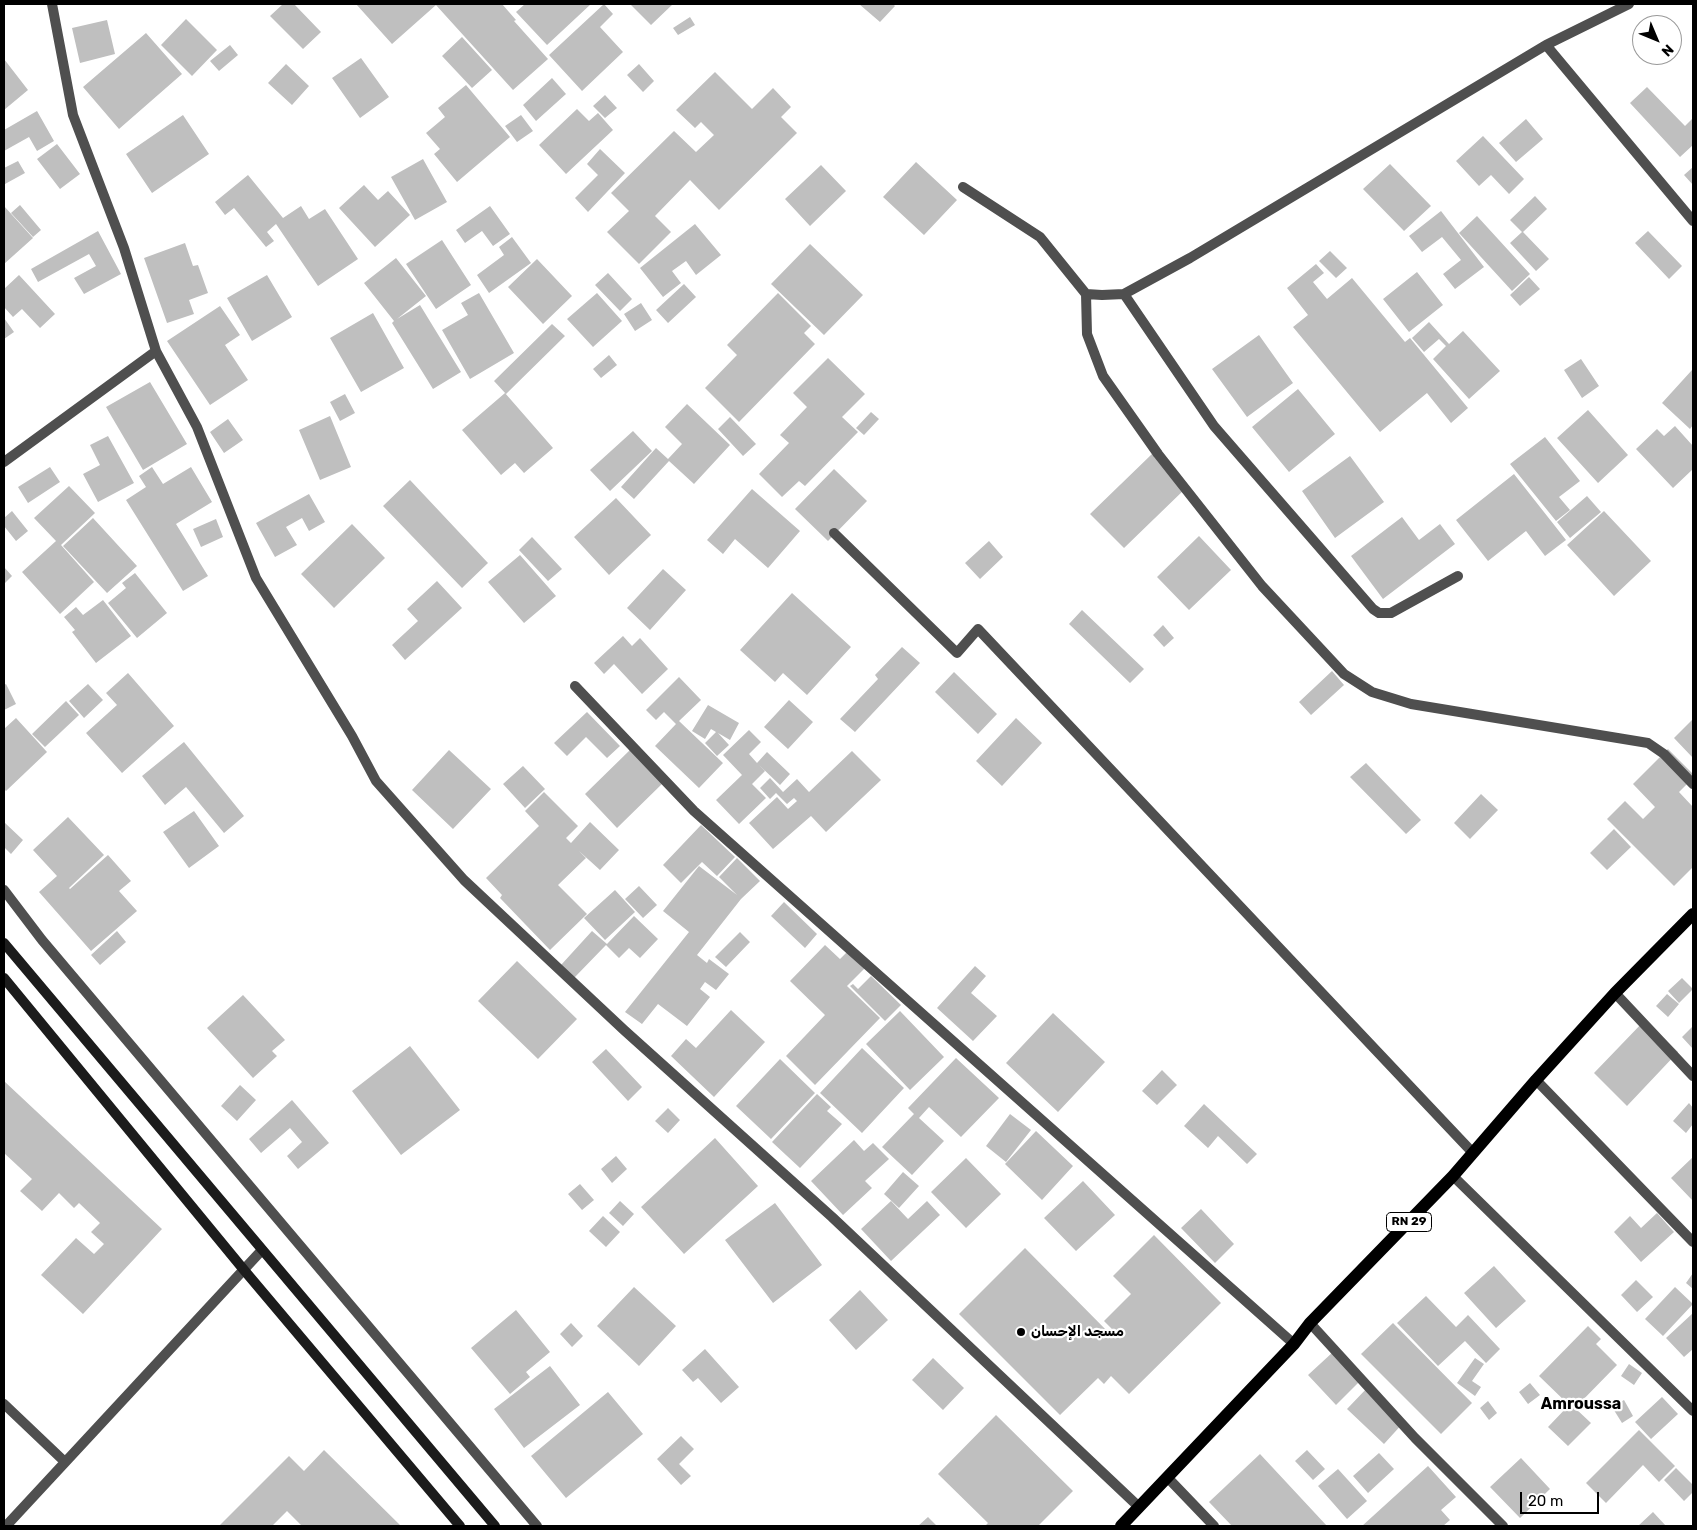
<!DOCTYPE html>
<html>
<head>
<meta charset="utf-8">
<style>
  body { margin:0 }
  #map { position:relative; width:1697px; height:1530px; overflow:hidden; background:#fff; font-family:Rubik,sans-serif }
  canvas { display:block }
  .frame { position:absolute; inset:0; border:5px solid #000; pointer-events:none }
  .north { position:absolute; left:1632px; top:15px; width:50px; height:50px; box-sizing:border-box; background:#fff; border:1px solid #999; border-radius:50%; rotate:135deg; font-size:14px; font-weight:700; line-height:20px; text-align:center; color:#000 }
  .north::after { content:''; display:block; margin:auto; width:18px; height:22px; background:#000; clip-path:polygon(50% 0,100% 100%,50% 72%,0 100%) }
  .scale { position:absolute; left:1520px; top:1492px; width:79px; height:22px; box-sizing:border-box; border:2px solid #000; border-top:0; padding-left:6px; font-size:15px; line-height:18px; white-space:nowrap; color:#000; -webkit-text-stroke:4px #fff; paint-order:stroke }
</style>
</head>
<body>
<div id="map">
<canvas width="1697" height="1530"></canvas>
<div class="frame"></div>
<div class="north">N</div>
<div class="scale">20 m</div>
</div>
<script>
const ctx = document.querySelector('canvas').getContext('2d');
ctx.lineJoin = 'round';
function fill(path, color) {
  ctx.fillStyle = color;
  ctx.fill(path, 'evenodd');
}
function strokePath(path, color, width, dash) {
  ctx.strokeStyle = color;
  ctx.lineWidth = width;
  ctx.lineCap = dash ? 'butt' : 'round';
  ctx.setLineDash(dash || []);
  ctx.stroke(path);
}
function label(font, color, halo, rows, align = 'center') {
  ctx.font = font + ' Rubik,"Noto Sans Arabic",sans-serif';
  ctx.lineWidth = 4.5;
  ctx.setLineDash([]);
  ctx.textBaseline = 'middle';
  ctx.strokeStyle = halo;
  ctx.fillStyle = color;
  for (const [text, x, y, turn = 0] of rows) {
    ctx.save();
    ctx.translate(x, y);
    ctx.rotate((+turn || 0) * Math.PI / 180);
    ctx.textAlign = isNaN(turn) ? turn : align;
    if (halo) ctx.strokeText(text, 0, 0);
    ctx.fillText(text, 0, 0);
    ctx.restore();
  }
}
fill(new Path2D(`
  M283,4H294L321,32L303,49L270,16Z
  M356,4H435L436,5L392,44Z
  M435,4H502L516,20L514,21L548,59L513,90Z
  M525,4H591L547,45L516,12Z
  M604,4L613,14L600,27L623,52L582,91L549,55Z
  M630,4H673L651,25Z
  M859,4H893L895,6L880,22Z
  M690,17L695,25L678,35L673,28Z
  M186,19L217,50L192,76L161,45Z
  M107,20L115,54L80,63L72,28Z
  M146,33L182,74L119,129L83,87Z
  M462,37L492,70L472,88L442,56Z
  M230,45L238,55L219,71L210,61Z
  M361,58L389,97L360,118L332,78Z
  M4,59L28,90L4,110Z
  M286,64L309,86L292,105L268,83Z
  M639,64L654,81L643,92L627,75Z
  M715,72L752,109L773,88L791,107L781,117L797,133L719,210L690,180L655,216L671,232L639,264L607,232L629,211L611,193L674,131L696,152L714,135L701,122L695,128L676,110Z
  M552,78L566,94L536,121L523,105Z
  M466,85L510,137L457,182L434,154L440,149L426,133L445,117L438,108Z
  M1647,87L1685,126L1693,118V145L1680,157L1630,103Z
  M605,95L617,108L605,118L593,106Z
  M577,109L589,121L598,113L613,130L566,174L539,145Z
  M37,111L54,141L37,151L29,137L4,151V130Z
  M183,115L209,154L152,193L126,154Z
  M521,115L533,131L517,142L505,126Z
  M1526,119L1543,139L1516,162L1499,143Z
  M1483,136L1524,179L1509,194L1491,175L1479,186L1456,161Z
  M57,144L80,174L60,189L37,159Z
  M600,149L625,173L588,212L575,198L598,175L587,164Z
  M423,159L447,202L415,220L391,177Z
  M18,161L25,173L5,184L4,181V168Z
  M916,162L957,200L924,235L883,197Z
  M1390,164L1431,206L1404,231L1363,189Z
  M821,165L846,191L810,226L785,199Z
  M1693,167V185L1684,175Z
  M248,175L283,218L301,206L309,219L325,209L358,259L318,286L276,224L267,232L274,241L266,247L234,208L225,215L215,202Z
  M364,185L378,200L388,191L410,215L375,247L339,208Z
  M1535,196L1547,209L1523,232L1549,259L1536,271L1510,243L1522,232L1510,220Z
  M20,205L41,230L33,237L11,213Z
  M4,206L33,238L4,264Z
  M490,206L510,234L493,246L482,231L465,243L456,230Z
  M1441,211L1484,267L1455,289L1443,274L1461,260L1442,237L1422,252L1409,236Z
  M1477,216L1530,274L1512,291L1459,233Z
  M695,224L721,255L696,275L686,261L672,271L681,283L663,297L640,268Z
  M98,231L121,274L84,294L74,278L96,266L89,254L38,282L31,269Z
  M1648,231L1682,266L1669,279L1635,243Z
  M512,237L531,263L489,293L477,275L504,255L499,247Z
  M442,240L471,285L436,309L406,264Z
  M185,243L193,266L198,265L208,293L189,300L194,314L167,323L144,258Z
  M810,244L863,295L824,335L771,284Z
  M1330,251L1347,268L1336,278L1319,261Z
  M396,258L426,296L397,319L420,305L461,372L433,389L392,323L394,321L364,283Z
  M537,259L572,296L543,324L508,287Z
  M1316,264L1324,273L1313,282L1327,299L1352,278L1405,342L1410,338L1468,408L1451,423L1427,393L1380,432L1293,327L1308,315L1287,288Z
  M1417,272L1443,305L1409,332L1383,299Z
  M608,273L632,299L620,311L595,285Z
  M19,275L55,314L40,328L22,309L13,317L4,307V289Z
  M267,275L292,317L252,341L227,298Z
  M1529,277L1540,289L1520,306L1510,295Z
  M684,284L696,297L668,323L656,310Z
  M479,293L514,353L470,379L442,330L468,315L461,303Z
  M597,293L622,321L593,347L567,319Z
  M778,293L811,326L804,333L815,344L739,422L705,388L737,355L727,345Z
  M641,303L652,320L635,331L624,314Z
  M220,306L240,335L225,345L248,380L210,405L167,341Z
  M373,313L404,368L361,392L330,338Z
  M4,318L14,332L4,339Z
  M1429,322L1449,344L1463,331L1500,371L1469,399L1433,359L1446,346L1439,339L1424,352L1412,338Z
  M552,324L565,336L506,394L494,381Z
  M1259,335L1293,383L1247,417L1212,369Z
  M609,355L617,365L601,378L593,369Z
  M828,358L865,394L842,417L858,432L805,486L799,481L782,497L759,474L789,443L780,435L807,407L793,393Z
  M1581,359L1599,386L1582,398L1564,370Z
  M1692,370L1693,371V425L1690,429L1662,403Z
  M150,382L187,444L143,470L106,407Z
  M1298,389L1335,434L1289,472L1252,427Z
  M505,393L553,448L524,473L515,463L501,475L462,430Z
  M345,394L355,413L340,421L330,402Z
  M687,404L730,445L694,484L669,461L634,499L621,487L656,448L668,459L682,444L665,427Z
  M1588,410L1628,455L1598,483L1557,438Z
  M871,412L879,419L864,435L856,428Z
  M330,416L351,467L320,480L299,430Z
  M730,417L756,444L743,456L718,429Z
  M228,419L243,440L224,453L210,432Z
  M1675,426L1693,446V469L1673,488L1636,449L1657,429L1664,436Z
  M633,431L652,451L610,491L590,470Z
  M108,436L134,483L98,502L83,474L100,465L90,445Z
  M1545,437L1580,481L1559,497L1570,510L1556,521L1510,464Z
  M1152,454L1186,488L1124,548L1090,514Z
  M1350,456L1384,502L1335,538L1302,491Z
  M50,467L60,482L28,503L18,487Z
  M152,467L163,484L191,467L212,502L176,524L208,576L183,591L126,500L146,487L139,476Z
  M834,469L867,501L828,541L795,509Z
  M1514,474L1566,540L1545,556L1526,531L1488,561L1456,520Z
  M410,480L488,563L462,588L383,506Z
  M69,486L95,513L61,545L94,582L60,614L22,572L56,541L34,518Z
  M752,489L800,531L768,568L735,539L723,554L707,540Z
  M309,494L325,522L309,531L302,518L286,527L297,545L275,557L256,523Z
  M1587,496L1601,512L1570,538L1557,522Z
  M616,498L651,535L609,575L574,537Z
  M12,511L28,531L16,541L4,526V518Z
  M1604,511L1651,561L1614,596L1567,545Z
  M1402,517L1419,540L1440,524L1455,544L1383,599L1351,556Z
  M93,518L137,566L107,593L63,546Z
  M216,519L223,537L201,547L193,529Z
  M352,524L385,558L334,608L301,574Z
  M1199,536L1231,570L1189,610L1157,577Z
  M532,537L562,569L548,581L519,550Z
  M989,541L1003,557L980,579L965,563Z
  M520,555L556,596L524,623L488,582Z
  M4,567L12,576L4,584Z
  M663,569L686,590L650,630L627,608Z
  M135,573L167,613L137,638L108,603L126,588L122,583Z
  M437,581L462,608L405,660L392,645L418,621L407,609Z
  M792,593L851,647L807,695L783,673L775,682L740,650Z
  M103,600L131,636L96,663L72,632L75,630L64,617L76,607L83,615Z
  M1082,610L1144,669L1130,683L1069,624Z
  M1163,625L1174,638L1164,647L1153,635Z
  M623,636L632,646L640,638L668,669L642,694L614,664L604,674L594,663Z
  M902,647L920,663L855,732L840,719L878,679L875,675Z
  M1332,671L1344,685L1311,715L1299,702Z
  M954,672L997,714L978,734L935,692Z
  M128,673L174,726L122,773L86,733L117,705L106,693Z
  M679,677L701,700L679,721L723,763L699,788L655,746L676,724L664,712L656,720L646,710Z
  M6,684L16,704L4,710V685Z
  M88,684L103,700L84,718L69,701Z
  M789,700L813,722L788,749L764,727Z
  M66,701L79,715L45,747L32,734Z
  M708,705L739,723L730,740L718,733L729,745L717,756L705,743L716,732L711,729L705,739L692,731Z
  M587,712L620,746L607,758L586,737L567,756L554,743Z
  M16,718L47,752L6,791L4,789V729Z
  M1016,718L1042,743L1002,786L976,761Z
  M1693,719V758L1674,738Z
  M749,730L761,742L749,754L757,763L767,752L790,774L780,785L759,765L765,771L752,784L766,798L739,824L716,800L742,775L723,755Z
  M184,742L244,816L224,833L186,787L165,805L142,776Z
  M631,749L664,782L617,828L585,794Z
  M1668,749L1693,774V778L1679,792L1693,807V867L1674,886L1607,819L1625,801L1643,819L1655,807L1633,784Z
  M449,750L491,789L453,829L412,790Z
  M852,751L881,780L826,832L811,816L773,849L749,823L777,797L788,809L797,801L794,798L787,804L776,793L770,799L760,788L770,778L783,792L797,779L809,792Z
  M1366,763L1421,820L1406,834L1350,777Z
  M523,766L545,789L525,808L503,784Z
  M544,792L578,826L566,838L571,843L590,822L619,850L600,870L579,851L586,858L558,885L587,914L550,950L500,898L502,895L486,878L539,826L525,811Z
  M1481,794L1498,810L1470,839L1454,823Z
  M194,811L219,846L189,868L163,832Z
  M68,817L104,855L69,888L70,889L108,855L131,881L119,891L137,911L91,951L39,892L57,876L33,850Z
  M4,822L23,840L11,854L4,847Z
  M701,825L735,857L717,876L702,862L681,883L663,865Z
  M1614,829L1631,847L1607,870L1590,853Z
  M737,858L760,881L741,899L697,955L707,963L709,959L729,974L716,990L705,982L700,989L710,997L687,1026L658,1004L642,1024L625,1012L689,932L663,911L699,866L737,895L719,877Z
  M639,886L657,905L643,918L625,899Z
  M615,890L635,912L605,940L584,918Z
  M784,902L817,934L805,948L771,916Z
  M634,916L658,939L640,958L629,948L619,958L606,945L574,978L561,965L592,931L607,944Z
  M117,931L126,942L100,965L91,955Z
  M740,932L750,942L726,967L715,957Z
  M825,945L840,959L849,950L866,967L847,986L880,1018L815,1085L786,1056L825,1015L790,981Z
  M517,961L577,1019L538,1059L478,1001Z
  M975,966L986,976L971,993L997,1016L973,1041L937,1008Z
  M871,976L901,1005L885,1021L850,986L853,984L858,989Z
  M1682,978L1693,989L1679,1003L1668,991Z
  M1667,994L1679,1004L1668,1017L1656,1006Z
  M243,995L285,1040L272,1051L277,1056L253,1078L207,1028Z
  M731,1010L765,1042L714,1097L671,1056L686,1039L696,1048Z
  M900,1011L944,1057L910,1090L866,1044Z
  M1053,1013L1105,1062L1058,1112L1006,1063Z
  M1645,1020L1678,1052L1627,1106L1594,1073Z
  M1693,1026V1049L1682,1037Z
  M410,1046L460,1110L401,1155L352,1091Z
  M862,1048L904,1088L862,1133L820,1093Z
  M606,1049L642,1087L628,1101L592,1062Z
  M956,1058L999,1098L961,1137L929,1107L919,1118L944,1141L912,1175L882,1147L914,1114L908,1108Z
  M780,1059L815,1093L771,1139L736,1106Z
  M1162,1070L1177,1085L1157,1105L1142,1091Z
  M4,1081L162,1229L83,1314L41,1275L76,1238L94,1254L104,1244L91,1232L100,1223L79,1203L74,1208L59,1193L42,1211L20,1191L32,1179L4,1153Z
  M240,1085L256,1100L237,1121L221,1106Z
  M817,1094L831,1107L827,1111L842,1124L800,1168L772,1142Z
  M292,1100L329,1143L298,1169L287,1156L302,1142L290,1128L261,1153L249,1139Z
  M1689,1103L1693,1108V1124L1686,1133L1673,1121Z
  M1204,1104L1257,1154L1247,1164L1218,1136L1208,1148L1184,1126Z
  M668,1108L680,1120L668,1133L655,1121Z
  M1010,1114L1031,1130L1006,1162L986,1146Z
  M1036,1131L1073,1166L1042,1200L1005,1164Z
  M715,1138L758,1186L684,1254L641,1207Z
  M854,1140L864,1151L873,1143L889,1159L865,1181L872,1188L843,1215L811,1181Z
  M616,1156L627,1169L612,1183L601,1169Z
  M1693,1157V1201L1671,1178Z
  M966,1158L1001,1194L966,1228L931,1192Z
  M903,1172L919,1186L899,1208L884,1194Z
  M1083,1181L1115,1215L1076,1251L1044,1218Z
  M580,1184L594,1200L582,1210L568,1194Z
  M620,1201L634,1214L623,1226L609,1213Z
  M891,1201L908,1219L927,1201L940,1215L891,1261L861,1229Z
  M775,1203L822,1265L773,1303L725,1240Z
  M1201,1209L1234,1244L1215,1263L1181,1228Z
  M1657,1213L1674,1232L1641,1262L1614,1232L1630,1216L1641,1228Z
  M603,1216L620,1232L606,1247L589,1231Z
  M1154,1235L1221,1303L1129,1394L1111,1376L1104,1384L1098,1378L1060,1415L959,1314L1025,1248L1113,1337L1117,1334L1104,1321L1131,1294L1113,1276Z
  M1494,1266L1526,1301L1496,1328L1464,1293Z
  M1693,1273V1289L1686,1283Z
  M1636,1280L1653,1297L1637,1312L1621,1295Z
  M634,1287L676,1326L639,1366L597,1326Z
  M1675,1287L1693,1304L1663,1336L1645,1319Z
  M860,1290L888,1320L856,1350L829,1320Z
  M1426,1296L1456,1327L1468,1315L1500,1349L1486,1363L1465,1341L1438,1366L1397,1323Z
  M516,1310L550,1352L526,1372L530,1377L510,1394L471,1348Z
  M1693,1313V1349L1684,1357L1666,1338Z
  M571,1323L583,1336L572,1347L560,1334Z
  M1393,1323L1472,1403L1441,1434L1361,1354Z
  M1588,1326L1601,1339L1596,1344L1617,1365L1575,1408L1591,1423L1568,1446L1548,1427L1569,1405L1539,1376Z
  M705,1349L739,1387L721,1403L698,1378L693,1382L682,1370Z
  M1333,1352L1360,1381L1336,1405L1308,1375Z
  M933,1358L964,1388L943,1410L912,1380Z
  M1475,1358L1484,1364L1472,1381L1481,1387L1475,1396L1457,1383Z
  M1629,1364L1642,1373L1634,1385L1621,1376Z
  M550,1366L580,1405L524,1448L494,1409Z
  M1530,1383L1540,1395L1528,1404L1519,1392Z
  M1368,1387L1404,1422L1384,1444L1347,1409Z
  M608,1392L643,1434L566,1498L531,1456Z
  M1662,1397L1678,1414L1651,1439L1635,1422Z
  M1624,1400L1633,1416L1622,1423L1612,1407Z
  M1488,1401L1497,1413L1489,1420L1480,1408Z
  M996,1415L1073,1491L1038,1526H985L988,1523L938,1474Z
  M1639,1430L1675,1466L1659,1482L1643,1465L1606,1503L1586,1483Z
  M681,1436L694,1449L679,1464L691,1476L681,1485L657,1459Z
  M324,1450L401,1526H302L287,1511L272,1526H219L289,1456L304,1471Z
  M1307,1450L1325,1469L1313,1480L1295,1461Z
  M1379,1453L1394,1469L1368,1493L1353,1476Z
  M1260,1454L1327,1526H1232L1209,1502Z
  M1521,1458L1550,1489L1520,1518L1490,1487Z
  M1428,1466L1456,1497L1441,1510L1450,1520L1443,1526H1362Z
  M1676,1468L1693,1485V1492L1684,1501L1664,1480Z
  M1338,1469L1367,1501L1347,1519L1318,1486Z
  M1653,1512L1666,1526H1638Z
  M928,1517L937,1526H918Z`), '#bfbfbf');
strokePath(new Path2D(`
  M575,686L694,811L1294,1344`), '#4f4f4f', 10);
strokePath(new Path2D(`
  M52,4L73,115L124,248L156,351L197,427L256,578L352,736L376,781L464,880L624,1030L832,1217L1139,1507
  M1546,45L1693,221
  M963,187L1040,237L1086,294L1102,295L1124,294L1190,258L1546,45L1629,4
  M1086,294L1087,334L1103,376L1158,454L1262,586L1344,674L1372,692L1411,704L1648,743L1664,754L1693,784
  M1124,294L1214,426L1373,609L1379,613H1391L1458,576
  M4,462L156,351
  M834,533L957,653L978,629L1473,1153
  M4,890L42,940L537,1526
  M1615,993L1693,1076
  M1536,1080L1693,1242
  M1453,1176L1693,1411
  M1310,1323L1415,1438L1503,1526
  M4,1404L65,1462
  M1168,1478L1214,1526
  M6,1526L262,1250`), '#4f4f4f', 10);
strokePath(new Path2D(`
  M4,943L495,1526
  M4,978L244,1270L460,1526`), '#1c1c1c', 10);
strokePath(new Path2D(`
  M1121,1526L1294,1344L1310,1323L1453,1176L1536,1080L1615,993L1693,914`), '#000', 12);
for (const [x, y, r, color] of [
  [1021,1332,5,"#000"]
]) {
  const dot = new Path2D();
  dot.arc(x, y, r, 0, 2 * Math.PI);
  ctx.fillStyle = color;
  ctx.fill(dot);
  strokePath(dot, '#fff', 2);
}
for (const [x, y, w] of [
  [1409,1222,45]
]) {
  const box = new Path2D();
  box.roundRect(x - w / 2, y - 9.5, w, 19, 4);
  ctx.fillStyle = '#fff';
  ctx.fill(box);
  strokePath(box, '#000', 1);
}
label('bold 12px', '#000', null, [
  ["RN 29",1409,1222]
]);
label('bold 14px', '#000', '#fff', [
  ["مسجد الإحسان",1031,1332]
], 'left');
label('bold 16px', '#000', '#fff', [
  ["Amroussa",1581,1404]
]);
</script>
</body>
</html>
